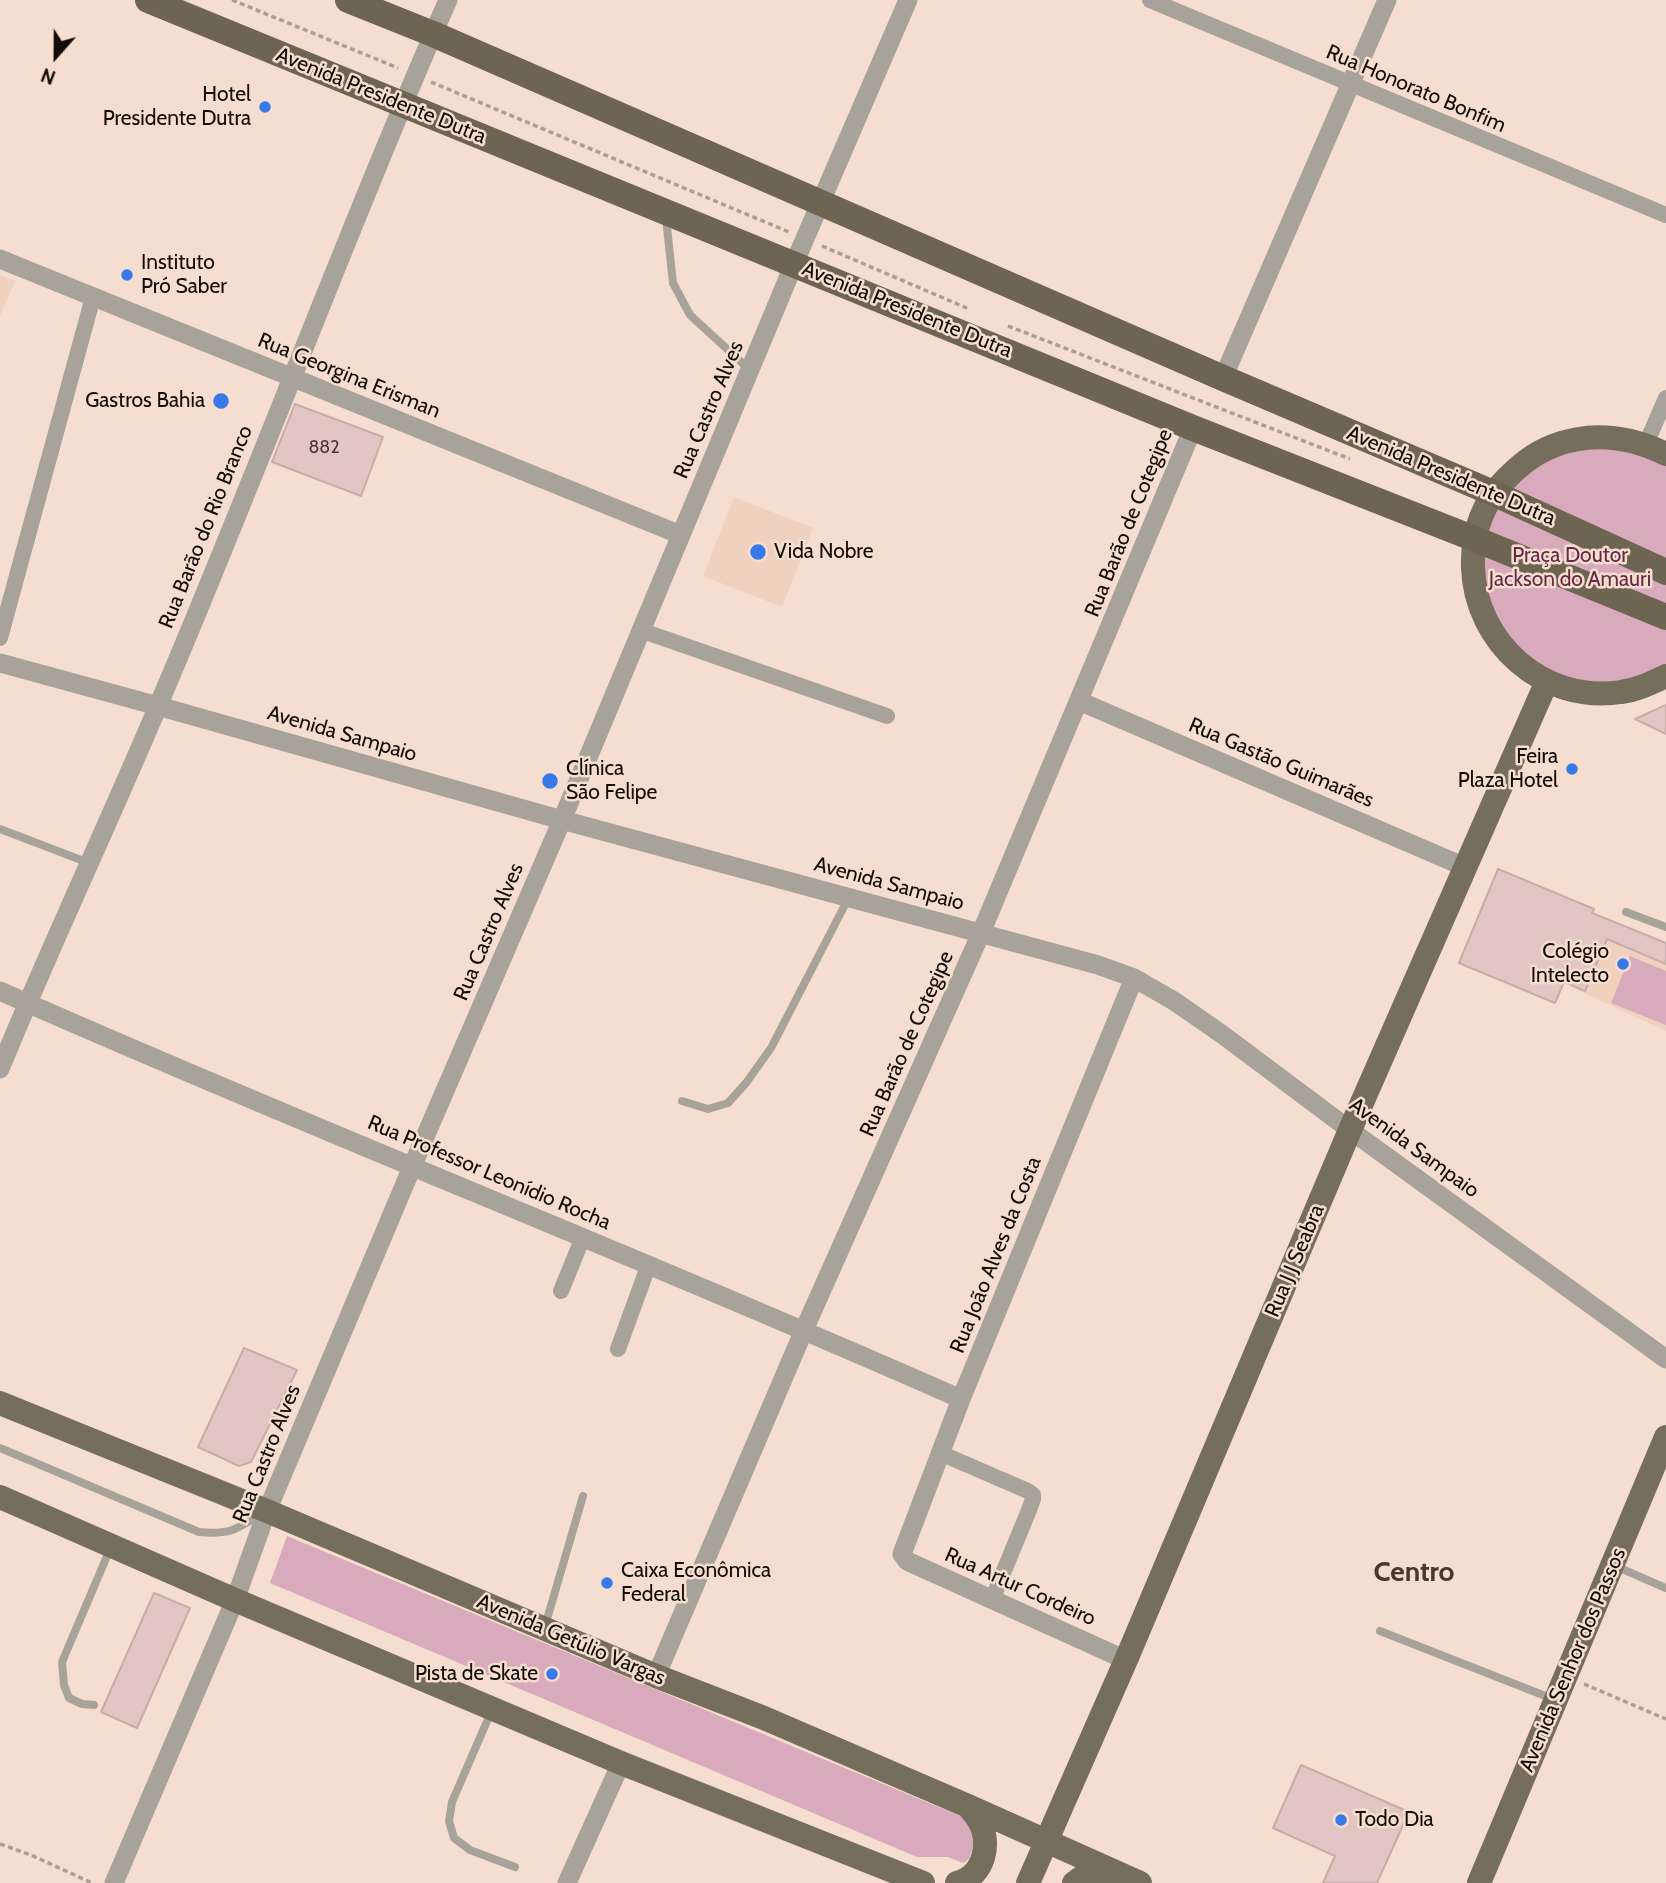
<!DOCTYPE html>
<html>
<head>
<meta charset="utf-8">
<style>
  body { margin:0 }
  #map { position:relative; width:1666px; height:1883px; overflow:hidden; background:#f5decf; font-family:Cabin,sans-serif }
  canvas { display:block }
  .north { position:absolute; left:21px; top:21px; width:70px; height:70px; -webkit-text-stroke:5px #f5decf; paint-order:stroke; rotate:201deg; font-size:19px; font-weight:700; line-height:28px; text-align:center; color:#120b06 }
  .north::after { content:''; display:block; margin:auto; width:24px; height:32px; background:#120b06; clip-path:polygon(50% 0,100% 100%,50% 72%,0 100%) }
</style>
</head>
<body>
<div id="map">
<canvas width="1666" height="1883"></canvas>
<div class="north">N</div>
</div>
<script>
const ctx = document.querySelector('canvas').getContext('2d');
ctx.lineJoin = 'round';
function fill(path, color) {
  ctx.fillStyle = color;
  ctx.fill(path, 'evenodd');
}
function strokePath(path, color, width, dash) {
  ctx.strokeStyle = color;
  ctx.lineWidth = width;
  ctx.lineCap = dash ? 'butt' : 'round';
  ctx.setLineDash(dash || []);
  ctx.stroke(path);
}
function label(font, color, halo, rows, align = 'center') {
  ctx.font = font + ' Cabin,sans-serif';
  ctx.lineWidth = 5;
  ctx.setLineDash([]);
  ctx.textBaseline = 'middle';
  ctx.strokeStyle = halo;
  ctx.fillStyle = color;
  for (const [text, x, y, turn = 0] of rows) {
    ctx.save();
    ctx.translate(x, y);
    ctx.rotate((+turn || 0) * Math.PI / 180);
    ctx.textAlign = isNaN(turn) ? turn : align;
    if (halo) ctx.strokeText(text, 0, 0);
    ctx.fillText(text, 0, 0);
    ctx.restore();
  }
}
fill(new Path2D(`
  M0,275L15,281L0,316Z
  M734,497L813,528L782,607L703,576Z
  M1601,916L1666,942V1031L1571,987Z`), '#efd1bd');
fill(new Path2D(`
  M1646,444L1666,454V676L1644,687L1547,681L1481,613L1479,522L1539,452Z
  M1630,956L1666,971V1025L1611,1003Z
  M287,1536L965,1818L978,1833L969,1859L963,1863L948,1857H917L270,1583Z`), '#d8aabc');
const building = new Path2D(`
  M295,404L383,437L361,496L272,462Z
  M1666,705V734L1635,719Z
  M1498,869L1594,909L1592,913L1666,943V964L1607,939L1585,991L1564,982L1555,1003L1459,963Z
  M244,1348L297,1370L251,1462L239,1466L198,1447Z
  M154,1593L190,1608L137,1728L101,1712Z
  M1301,1765L1409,1812L1377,1883H1323L1335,1856L1273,1828Z`);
fill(building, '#e3c6c3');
strokePath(building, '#c8acaa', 2);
strokePath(new Path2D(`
  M232,0L398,68
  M431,82L789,232
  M822,246L969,309
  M1008,326L1350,459
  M1584,1684L1666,1719
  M0,1844L31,1855L92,1883`), '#af9d91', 3.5, [5, 3.5]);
strokePath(new Path2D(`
  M666,218L673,283L690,315L750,370
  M0,829L89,863
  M1626,912L1666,927
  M682,1101L708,1109L728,1103L746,1083L771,1048L849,897
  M0,1448L199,1532C230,1535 235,1530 261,1514
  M1615,1566L1666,1588
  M545,1626L583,1496
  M1380,1631L1553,1699
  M94,1705L82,1704L69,1698L64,1685L62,1662L110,1549
  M491,1712L452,1802L449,1821L454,1838L470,1850L515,1867`), '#a8a39a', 8);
strokePath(new Path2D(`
  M1150,0L1666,215
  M1646,444L1666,398
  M640,630L887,716
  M0,638L93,297
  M561,1291L583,1237
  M618,1349L649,1264
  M940,1453L1028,1491L1033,1495V1499L1029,1510L992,1600`), '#a8a39a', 16);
strokePath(new Path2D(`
  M0,259L681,535
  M1223,378L1387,0
  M0,663L158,706L562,820L1098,965L1134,978L1174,1001L1223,1035L1350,1130L1666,1359
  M1079,701L1465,867
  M0,991C318,1132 643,1258 961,1399
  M0,1069C50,947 107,827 158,706C258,472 346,233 448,0
  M1126,1660L907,1561L902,1554L961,1399L1134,978
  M656,1676L804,1330L981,933L1193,428
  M114,1883L235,1600L267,1511L412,1167L562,820L794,264L908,0
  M567,1883L621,1763`), '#a8a39a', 19);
strokePath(new Path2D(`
  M1666,454C1629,436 1592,431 1553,446C1533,454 1520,465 1505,480C1482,504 1472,534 1473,567C1475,643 1544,704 1621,692C1637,690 1651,683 1666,676
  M0,1403L267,1511L656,1676L764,1718L968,1806L1140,1883
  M0,1497L235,1600L621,1763L923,1883
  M957,1883C985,1876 992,1841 978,1819C975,1814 971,1810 968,1806
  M1028,1883L1126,1660L1350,1130L1547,681
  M1074,1883L1082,1877H1118
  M1479,1883L1666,1437`), '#766e5d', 24);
strokePath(new Path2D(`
  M148,0L1193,428L1475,539L1666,617
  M348,0L433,34L1223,378L1493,493L1666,572`), '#6d6452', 26);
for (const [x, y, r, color] of [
  [265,107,7,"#3679e7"],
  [127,275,7,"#3679e7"],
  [221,401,9,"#3679e7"],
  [758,552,9,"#3679e7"],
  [1572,769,7,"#3679e7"],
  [550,781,9,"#3679e7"],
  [1623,964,7,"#3679e7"],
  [607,1583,7,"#3679e7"],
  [552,1674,7,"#3679e7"],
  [1341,1820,7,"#3679e7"]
]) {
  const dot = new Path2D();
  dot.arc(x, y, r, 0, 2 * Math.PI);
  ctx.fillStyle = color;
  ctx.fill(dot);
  strokePath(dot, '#f5decf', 2.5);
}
label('18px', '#463a35', null, [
  ["882",324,448]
]);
label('21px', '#120b06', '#f5decf', [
  ["Rua Honorato Bonfim",1416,89,23],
  ["Avenida Presidente Dutra",381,96,22],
  ["Avenida Presidente Dutra",907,310,22],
  ["Rua Georgina Erisman",349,376,22],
  ["Rua Castro Alves",709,410,-67],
  ["Avenida Presidente Dutra",1451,476,23],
  ["Rua Barão de Cotegipe",1129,523,-68],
  ["Rua Barão do Rio Branco",206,527,-68],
  ["Avenida Sampaio",342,734,16],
  ["Rua Gastão Guimarães",1281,763,23],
  ["Avenida Sampaio",889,884,15],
  ["Rua Castro Alves",489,932,-67],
  ["Rua Barão de Cotegipe",907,1044,-66],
  ["Avenida Sampaio",1414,1148,36],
  ["Rua Professor Leonídio Rocha",489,1173,23],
  ["Rua João Alves da Costa",996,1255,-68],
  ["Rua J J Seabra",1295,1261,-67],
  ["Rua Castro Alves",267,1454,-68],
  ["Rua Artur Cordeiro",1020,1587,24],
  ["Avenida Getúlio Vargas",571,1640,23],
  ["Avenida Senhor dos Passos",1573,1660,-67]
]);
label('21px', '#120b06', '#f5decf', [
  ["Hotel",251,95],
  ["Presidente Dutra",251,119],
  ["Instituto",141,263,"left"],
  ["Pró Saber",141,287,"left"],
  ["Gastros Bahia",205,401],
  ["Vida Nobre",774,552,"left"],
  ["Feira",1558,757],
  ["Plaza Hotel",1558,781],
  ["Clínica",566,769,"left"],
  ["São Felipe",566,793,"left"],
  ["Colégio",1609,952],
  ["Intelecto",1609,976],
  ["Caixa Econômica",621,1571,"left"],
  ["Federal",621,1595,"left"],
  ["Pista de Skate",538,1674],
  ["Todo Dia",1355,1820,"left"]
], 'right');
label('21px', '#682947', '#f5decf', [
  ["Praça Doutor",1570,556],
  ["Jackson do Amauri",1570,580]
]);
label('bold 28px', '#4a382c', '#f5decf', [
  ["Centro",1414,1573]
]);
</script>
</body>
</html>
